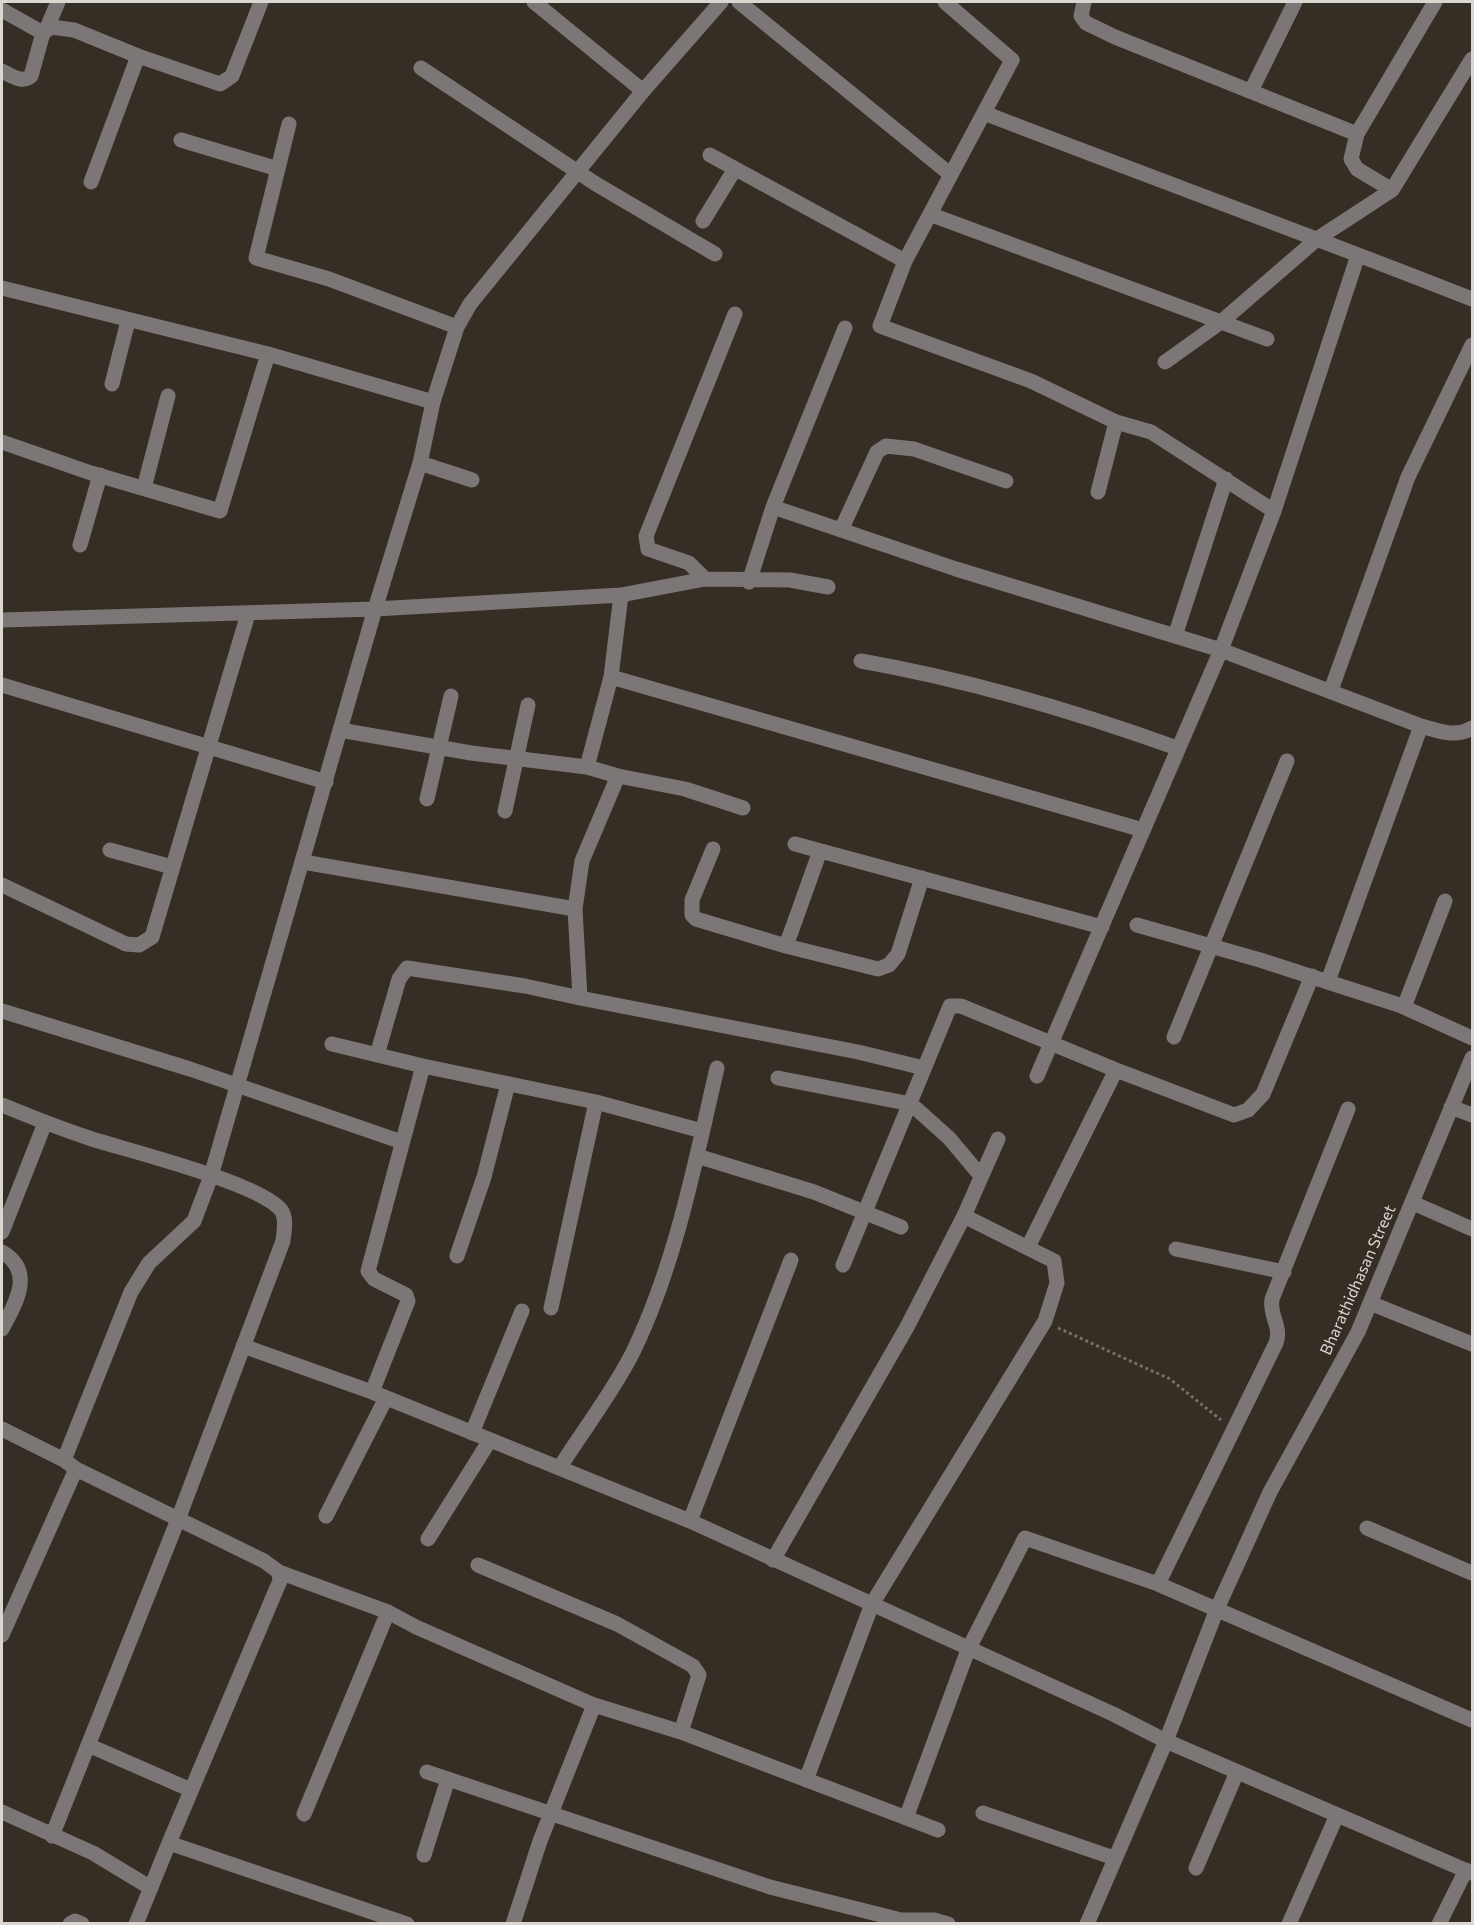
<!DOCTYPE html>
<html>
<head>
<meta charset="utf-8">
<style>
  body { margin:0 }
  #map { position:relative; width:1474px; height:1925px; overflow:hidden; background:#352e25; font-family:Commissioner,sans-serif }
  canvas { display:block }
  .frame { position:absolute; inset:0; border:3px solid #dad6d0; pointer-events:none }
</style>
</head>
<body>
<div id="map">
<canvas width="1474" height="1925"></canvas>
<div class="frame"></div>
</div>
<script>
const ctx = document.querySelector('canvas').getContext('2d');
ctx.lineJoin = 'round';
function strokePath(path, color, width, dash) {
  ctx.strokeStyle = color;
  ctx.lineWidth = width;
  ctx.lineCap = dash ? 'butt' : 'round';
  ctx.setLineDash(dash || []);
  ctx.stroke(path);
}
function label(font, color, halo, rows, align = 'center') {
  ctx.font = font + ' Commissioner,sans-serif';
  ctx.lineWidth = 5;
  ctx.setLineDash([]);
  ctx.textBaseline = 'middle';
  ctx.strokeStyle = halo;
  ctx.fillStyle = color;
  for (const [text, x, y, turn = 0] of rows) {
    ctx.save();
    ctx.translate(x, y);
    ctx.rotate((+turn || 0) * Math.PI / 180);
    ctx.textAlign = isNaN(turn) ? turn : align;
    if (halo) ctx.strokeText(text, 0, 0);
    ctx.fillText(text, 0, 0);
    ctx.restore();
  }
}
strokePath(new Path2D(`
  M1058,1328L1170,1379L1221,1420`), '#756f67', 3, [3, 3]);
strokePath(new Path2D(`
  M534,2L643,91
  M739,2L951,175
  M945,2L1012,60L905,261L880,326L1031,381L1116,422L1151,432L1274,511
  M1084,2L1081,16L1086,23L1115,37L1357,134
  M2,10L43,33
  M47,28L58,2
  M421,68L596,184L715,254
  M2,71C11,75 22,84 31,76L43,33L51,27L74,30L138,56L220,84L232,76L261,2
  M1251,91L1295,2
  M984,113C1147,176 1310,235 1472,299
  M289,124L256,258L329,279L457,327
  M181,140L278,169
  M710,155L905,261
  M91,182L138,56
  M1392,190L1357,169L1351,159L1357,134L1435,2
  M932,215L1267,339
  M703,221L735,169
  M2,288L268,354L433,402
  M1165,362L1221,322L1317,239L1392,190L1472,59
  M112,384L128,321
  M2,442L91,473L220,511L268,354
  M420,463L472,480
  M144,488L168,396
  M1098,492L1116,422
  M773,507L956,569L1221,650L1421,726C1439,731 1455,738 1472,728
  M842,528L877,452L886,446L914,449L1006,481
  M80,545L100,475
  M705,579L689,563L648,549L646,536L735,314
  M749,582L773,507L845,328
  M2,620L375,609L621,595L705,579L790,580L828,587
  M1175,636L1226,479
  M861,661C969,680 1074,711 1177,748
  M611,677L1143,830
  M2,685L326,782
  M1331,690L1408,477L1472,345
  M340,730L471,753L587,767L618,776L685,789L743,808
  M587,767L611,677L621,595
  M427,799L451,696
  M505,811L528,705
  M795,844L1102,927
  M713,849L692,900V915L696,919L786,946L878,969L889,965L898,954L922,878
  M110,850L172,867
  M303,862L575,909L580,998L858,1052L924,1068
  M2,885L126,944L139,945L152,937L248,614
  M575,909L582,861L618,776
  M1137,925L1260,960L1399,1005L1472,1038
  M786,946L820,851
  M1328,981L1421,726
  M1404,1007L1445,901
  M2,1011L190,1069L402,1142
  M1174,1037L1287,761
  M332,1044L423,1066L596,1102L702,1131
  M377,1055L399,979L407,968L525,986L580,998
  M1037,1076L1221,650L1274,511L1358,255
  M778,1078L911,1104L949,1138L981,1176
  M2,1105C31,1117 61,1129 92,1139C130,1151 259,1183 281,1210C287,1218 284,1232 283,1241L179,1517L52,1836
  M1451,1107L1472,1115
  M697,1156L814,1192L901,1227
  M1413,1203L1472,1229
  M2,1232L45,1123
  M1028,1247L1116,1070L1234,1115L1248,1110L1263,1094L1312,976
  M1176,1249L1284,1272
  M2,1252C35,1271 16,1303 2,1329
  M457,1256L484,1177L508,1084
  M843,1265L950,1006H961L1116,1070
  M1370,1303L1472,1344
  M551,1308L596,1102
  M243,1346L372,1392L690,1521L1113,1714L1166,1741L1472,1873
  M372,1392L408,1301L406,1295L374,1279L368,1271L423,1066
  M2,1429L64,1460
  M472,1433L522,1311
  M560,1467C584,1429 613,1392 633,1352C676,1263 695,1163 717,1068
  M326,1516L386,1398
  M690,1521L791,1260
  M1367,1528L1472,1573
  M428,1539L490,1440
  M773,1560L907,1327L964,1216L998,1139
  M478,1565L617,1624L693,1666L699,1675L681,1732
  M279,1572L388,1612L416,1627L594,1705L681,1732L938,1830
  M1158,1584L1276,1343C1282,1326 1269,1316 1272,1299L1348,1109
  M2,1635L76,1469
  M88,1745L191,1790
  M427,1772L770,1887L901,1920H934L948,1924
  M806,1780L872,1604L1045,1321L1057,1283L1054,1261L964,1216
  M2,1812L93,1853L151,1888
  M983,1813L1114,1858
  M304,1814L388,1612
  M906,1818L968,1650L1025,1538L1158,1584L1472,1720
  M424,1855L448,1779
  M1196,1868L1237,1772
  M70,1924L75,1921L82,1924
  M136,1924L169,1843
  M407,1924L169,1843L276,1590L280,1581L279,1572L264,1561L76,1469L64,1460L131,1292L149,1263L194,1221L211,1176L375,609L420,463L433,402L457,327L470,304L643,91L721,2
  M513,1924L540,1841L594,1705
  M1087,1924L1166,1741L1217,1609L1270,1492L1358,1332L1472,1058
  M1289,1924L1337,1815
  M1439,1924L1466,1870`), '#7d7676', 15);
label('16px', '#dad6d0', '#352e25', [
  ["Bharathidhasan Street",1358,1280,-66]
]);
</script>
</body>
</html>
